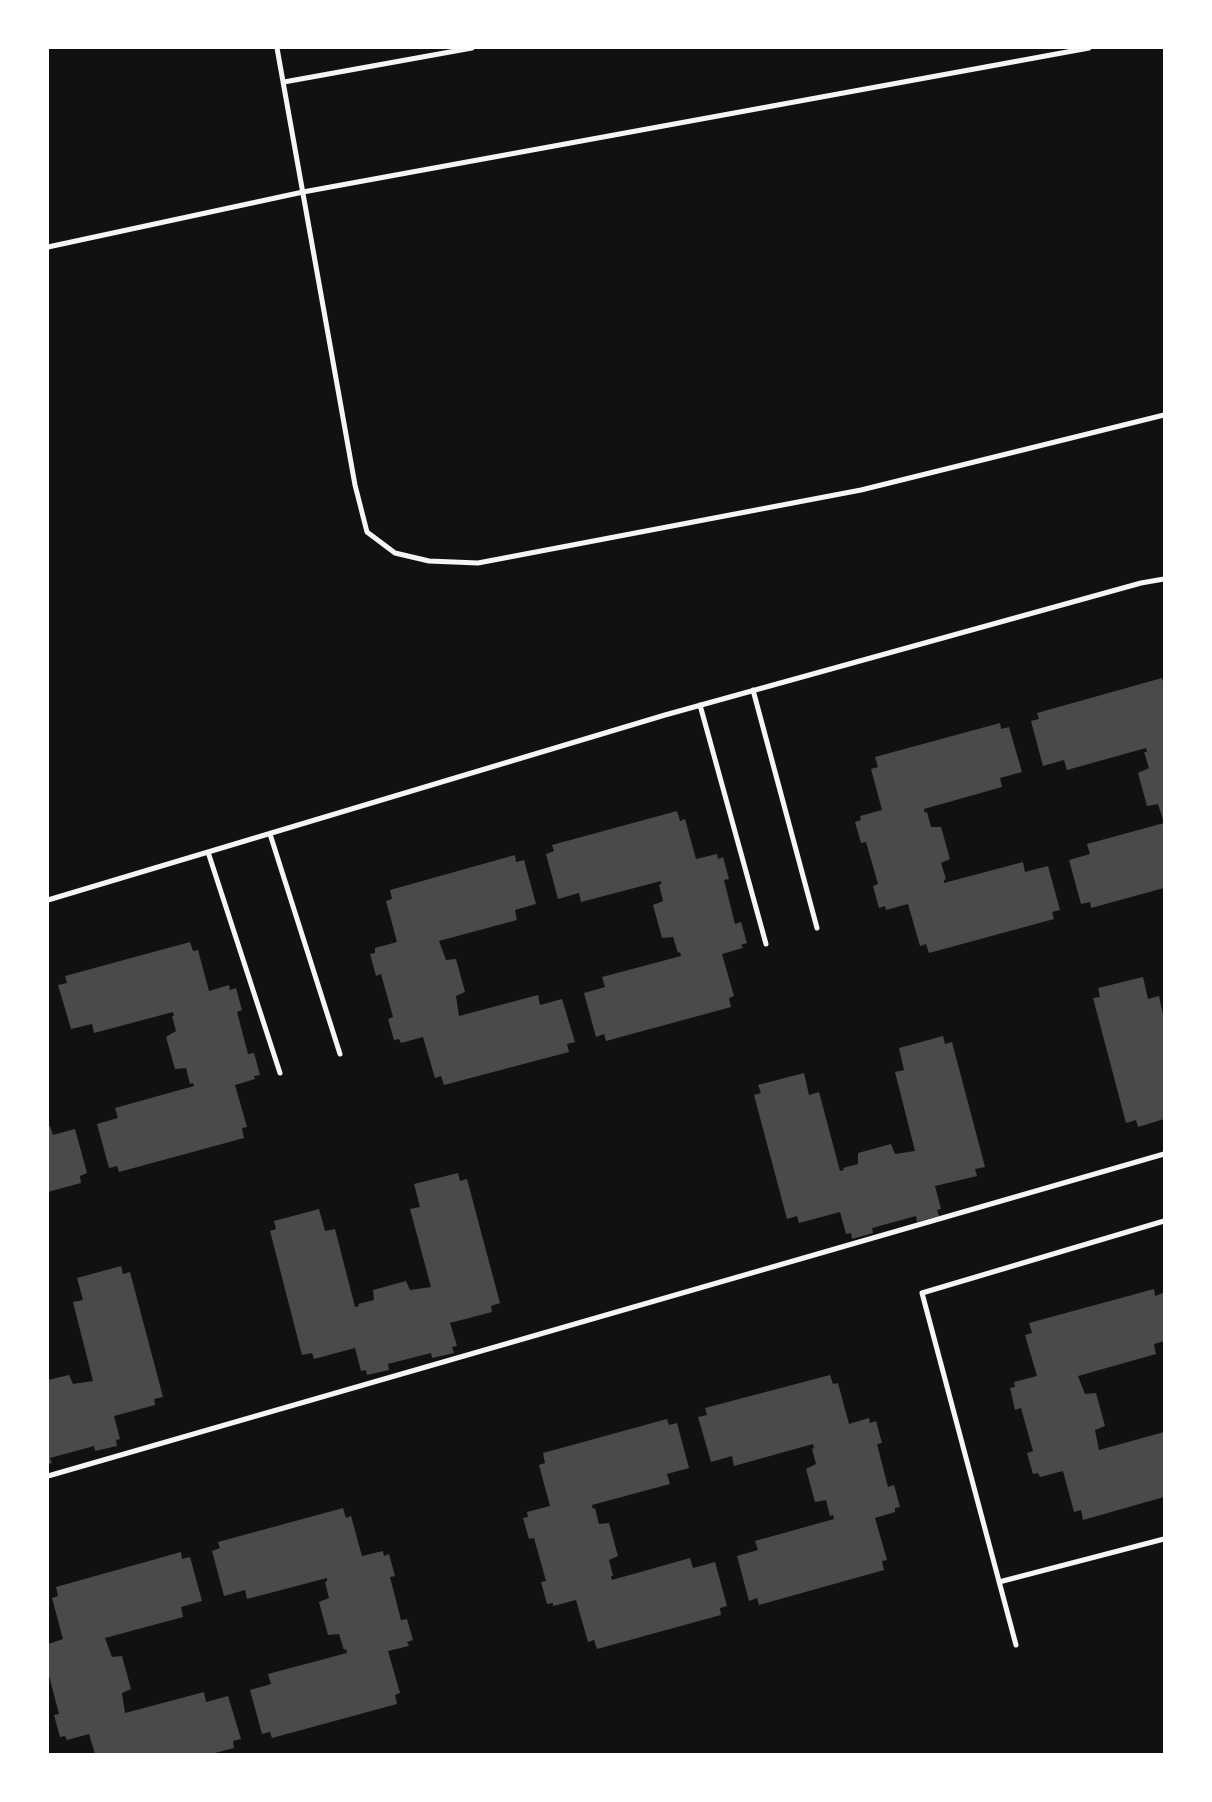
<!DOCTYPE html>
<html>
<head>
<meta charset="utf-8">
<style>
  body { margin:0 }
  #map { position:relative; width:1212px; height:1802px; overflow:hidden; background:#111; font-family:Karla,sans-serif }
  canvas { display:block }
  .frame { position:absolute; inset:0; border:49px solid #fff; pointer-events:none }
</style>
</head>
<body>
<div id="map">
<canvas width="1212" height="1802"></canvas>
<div class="frame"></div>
</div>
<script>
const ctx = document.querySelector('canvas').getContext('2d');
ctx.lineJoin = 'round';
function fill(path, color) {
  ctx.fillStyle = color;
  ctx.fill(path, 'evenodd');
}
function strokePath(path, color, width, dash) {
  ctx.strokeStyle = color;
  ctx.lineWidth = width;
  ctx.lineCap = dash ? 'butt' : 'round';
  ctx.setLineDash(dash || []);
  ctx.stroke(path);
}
fill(new Path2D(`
  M1162,678L1164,686V819L1163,820L1158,804L1147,806L1138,773L1149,768L1144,752H1147L1146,748L1067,770L1064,760L1043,766L1031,721L1039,719L1037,713Z
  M1000,723L1001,729L1009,727L1022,772L1000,778L1002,787L924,809L925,813L927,812L931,827H941L950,859L941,863L946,879L944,880V883L1023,862L1025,872L1048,866L1060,910L1052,912L1054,919L929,953L926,944L920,946L908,904L886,910L885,906L879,908L873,886L878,884L866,842L861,843L855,822L861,820L860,816L882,810L871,769L878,767L875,757Z
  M677,811L680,821L685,819L696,859L717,854L718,859L723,857L729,879L724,880L735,924L741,922L747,943L741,945L743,948L722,954L734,996L729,998L731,1007L606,1041L604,1034L596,1037L584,993L605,987L602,977L681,956L680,952L678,953L673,937L662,938L653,905L663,901L659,885L661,884V881L581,902L579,893L558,899L546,854L554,851L552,845Z
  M1164,823V888L1091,908L1090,902L1081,904L1069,860L1090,854L1087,844Z
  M515,855L516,862L524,860L536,904L515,910L517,920L439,941L446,960L456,959L465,992L456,996L459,1016L538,995L540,1005L562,999L575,1042L567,1044L569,1052L444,1085L441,1076L435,1078L423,1037L401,1043L399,1039L394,1040L388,1019L393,1017L381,974L376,976L370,954L375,953V948L397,942L386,901L392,899L390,890Z
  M190,942L193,951L198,950L209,991L229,985L230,990L236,988L242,1010L237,1012L248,1054L254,1053L260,1075L254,1076L255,1079L235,1085L247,1127L242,1128L244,1138L119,1172L117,1166L109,1168L97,1124L118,1118L115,1108L194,1086L193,1083L190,1084L186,1068L175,1069L166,1037L176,1031L172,1016H174L173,1012L94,1033L92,1024L71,1029L58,985L67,983L65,976Z
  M1143,977L1148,999L1159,996L1164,1019V1119L1138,1127L1136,1120L1126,1123L1093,998L1100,997L1098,988Z
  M943,1036L945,1044L952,1042L985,1167L975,1169L977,1176L935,1186L941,1209L937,1210L939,1216L917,1222L916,1216L872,1228L873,1233L852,1239L851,1233L846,1234L840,1212L799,1223L797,1216L787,1219L754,1095L761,1093L758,1085L804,1073L809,1095L819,1092L840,1171L844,1170L843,1168L858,1164V1153L891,1144L895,1154L915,1151L895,1072L904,1070L899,1048Z
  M50,1126L53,1135L75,1129L87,1173L80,1176L81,1183L48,1192V1127Z
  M458,1173L460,1181L467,1179L500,1303L491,1306L492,1312L450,1323L457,1346L452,1347L454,1353L432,1358L431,1353L388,1364L389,1370L367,1375L366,1370L361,1371L355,1348L314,1359L312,1353L302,1355L270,1231L276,1229L274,1221L319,1209L325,1231L335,1229L355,1307L359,1306L358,1304L374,1300L373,1290L406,1281L410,1290L431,1287L410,1209L420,1207L414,1184Z
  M121,1266L123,1274L130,1272L163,1397L154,1399L155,1405L114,1416L120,1439L116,1440L117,1446L95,1451L94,1446L50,1458L52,1463L48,1464V1380L69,1375L73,1384L93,1381L73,1302L83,1300L77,1278Z
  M1154,1289L1155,1296L1163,1293L1164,1298V1341L1154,1344L1156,1354L1078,1376L1085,1394L1096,1393L1105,1426L1095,1430L1099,1450L1164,1432V1497L1083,1520L1081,1510L1074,1512L1063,1471L1040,1477L1038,1473L1033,1474L1027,1453L1033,1451L1021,1408L1015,1410L1010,1388L1015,1387L1014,1382L1037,1376L1025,1335L1032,1333L1029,1323Z
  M830,1375L833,1384L838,1383L849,1424L869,1418L870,1423L876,1421L882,1443L877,1444L888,1487L894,1485L900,1507L895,1508V1512L875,1518L887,1560L882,1561L884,1570L759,1605L757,1598L749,1601L737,1556L758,1550L755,1541L834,1519L833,1515L830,1516L826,1500L815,1502L806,1469L816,1464L812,1449L814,1448L813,1444L734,1466L732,1456L711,1462L698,1417L707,1415L705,1408Z
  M667,1419L669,1425L677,1423L689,1468L667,1474L670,1484L592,1505L593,1509L595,1508L599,1524L609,1523L618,1556L609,1560L613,1576H611L612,1580L690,1558L693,1568L715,1562L727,1606L720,1608L721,1615L597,1649L594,1640L588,1642L576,1600L553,1606V1603L547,1604L541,1582L546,1581L534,1538L529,1539L523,1518L528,1517L527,1512L550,1506L539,1465L545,1463L543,1453Z
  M343,1508L346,1518L351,1516L362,1556L383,1551L384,1556L389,1554L395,1576L390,1577L401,1620L407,1619L413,1640L407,1642L409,1646L388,1651L400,1693L395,1695L397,1704L272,1738L270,1732L262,1734L250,1690L271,1684L268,1674L347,1653L346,1649L344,1650L339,1634L328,1635L319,1602L329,1598L325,1582L327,1581V1578L247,1599L245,1590L224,1596L212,1551L220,1548L218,1542Z
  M181,1552L182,1559L190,1557L202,1601L181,1607L183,1617L105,1638L112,1657L122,1656L131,1689L122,1693L125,1713L204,1692L206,1702L228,1696L241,1739L233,1741L234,1748L211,1754H95L89,1734L67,1740L65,1736L60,1737L54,1715L59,1714L48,1672V1644L63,1639L52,1598L58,1596L56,1587Z`), '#4a4a4a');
strokePath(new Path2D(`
  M277,48L355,485L367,532L395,553L429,561L478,563L861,490L1164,415
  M284,82L472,48
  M48,247L303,192L1089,48
  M753,690L817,928
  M700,705L766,944
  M270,834L340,1054
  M208,852L280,1073
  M48,900L665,715L1141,583L1164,579
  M48,1476L1164,1154
  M999,1582L1164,1539
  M1016,1645L922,1293L1164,1221`), '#f5f5f5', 5);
</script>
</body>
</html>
